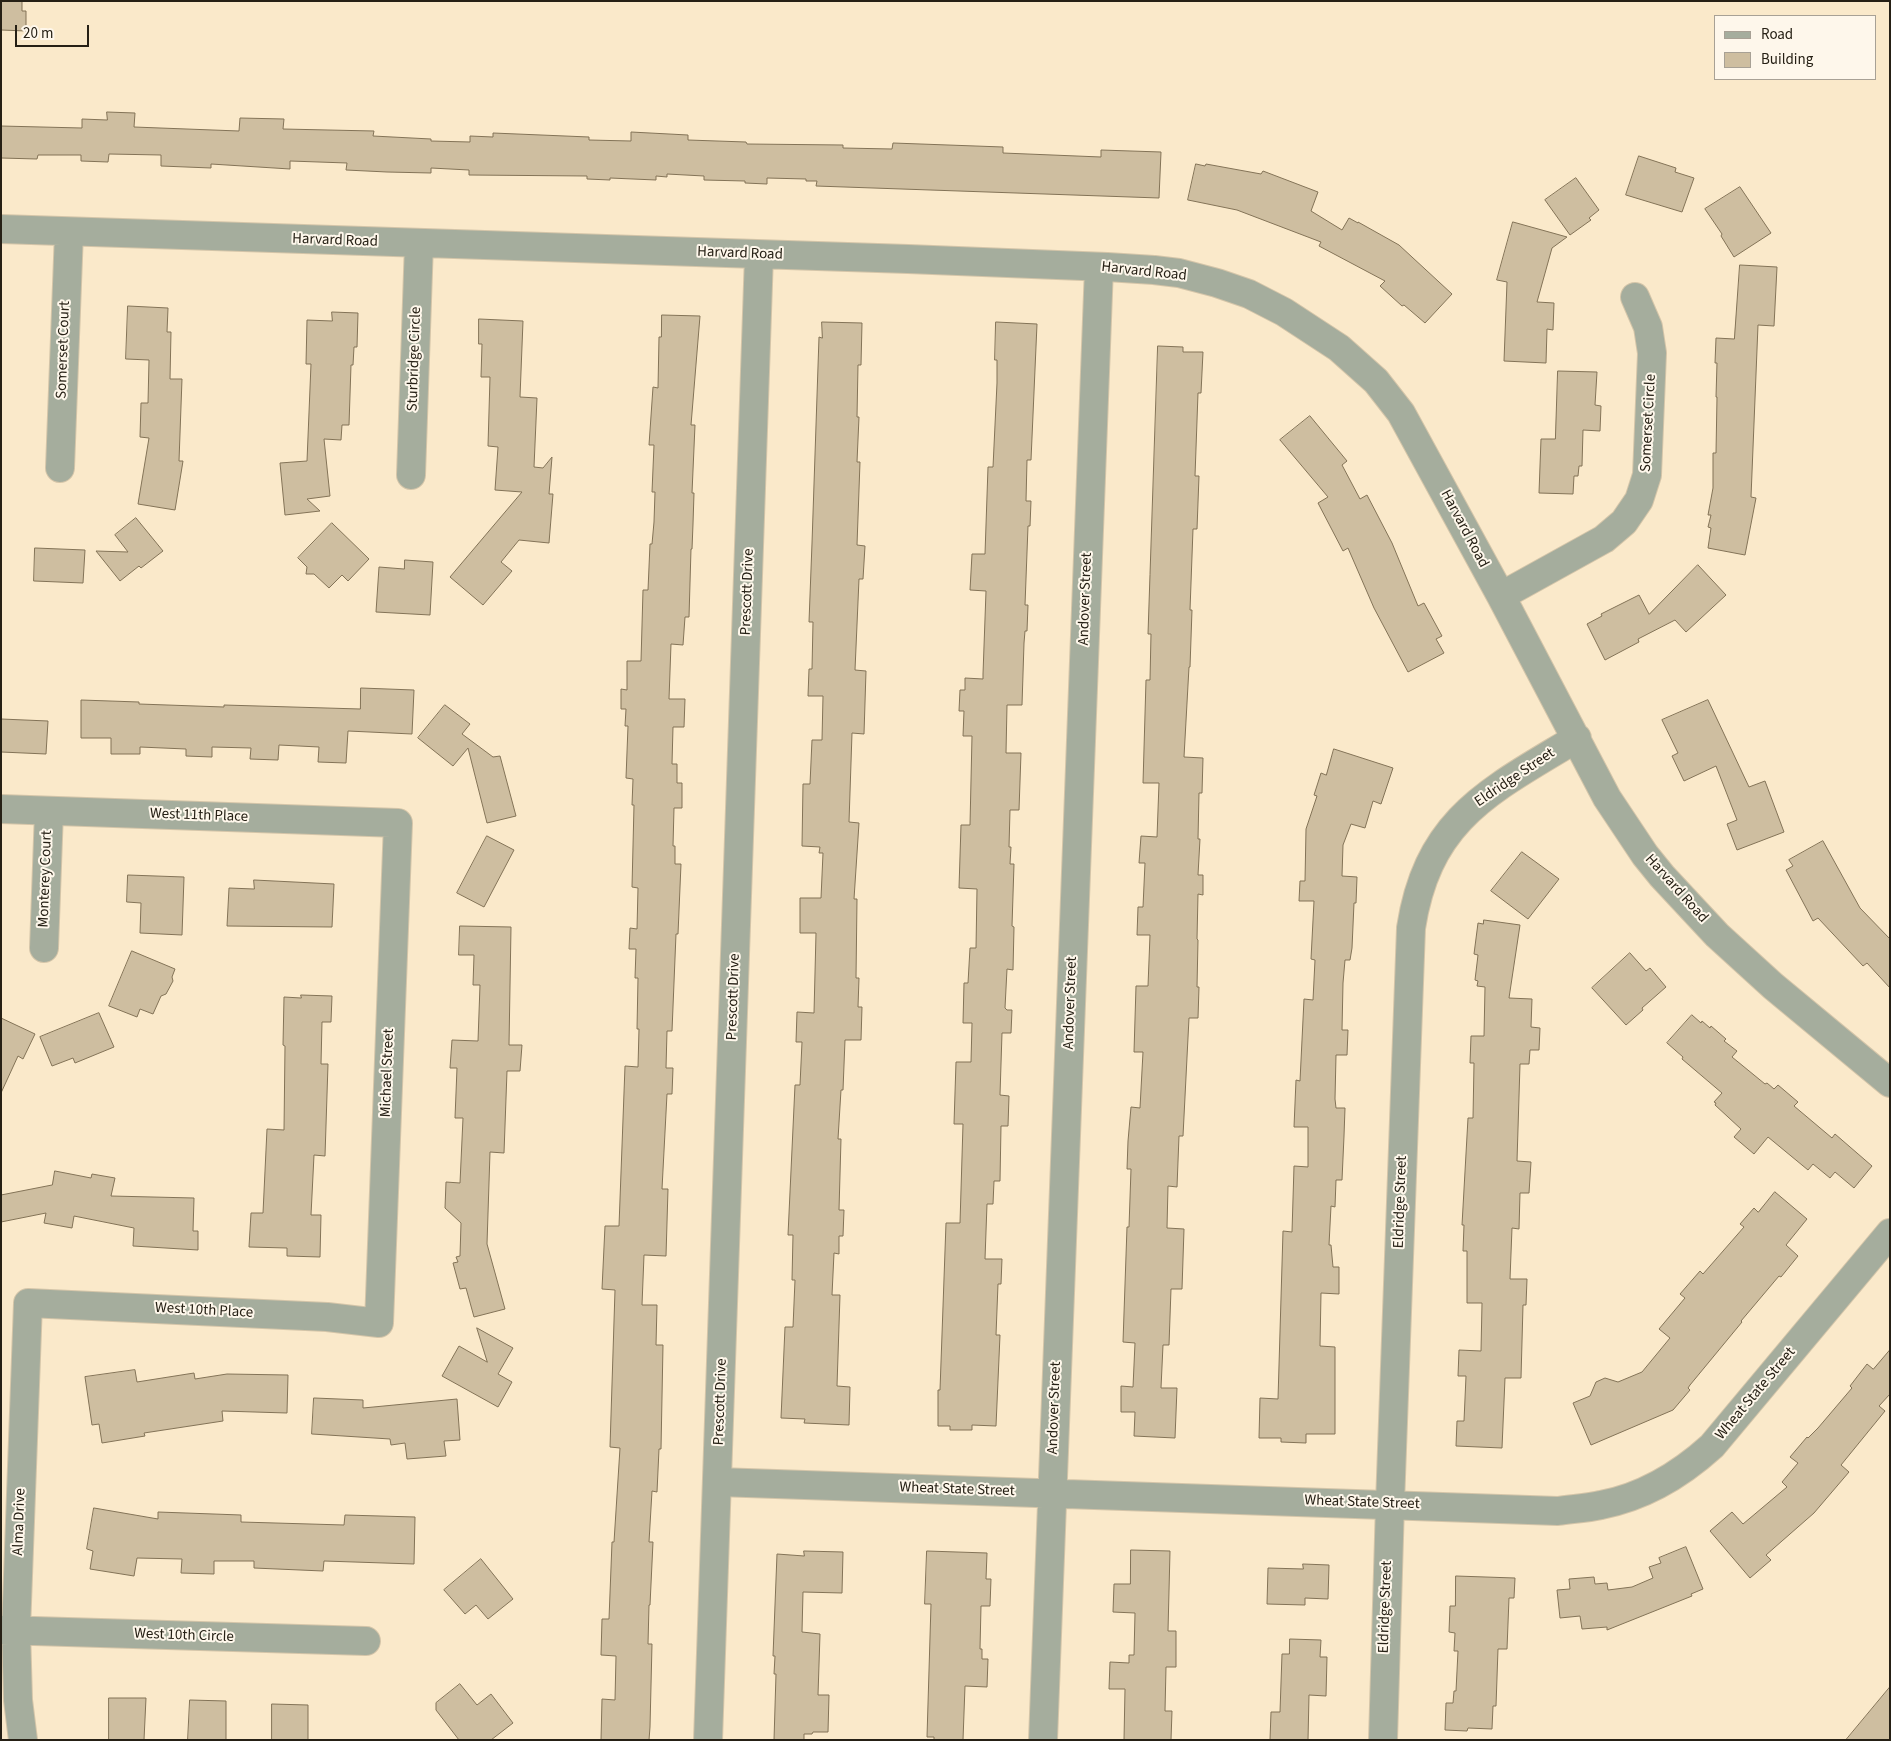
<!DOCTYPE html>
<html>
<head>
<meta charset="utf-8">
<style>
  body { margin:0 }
  #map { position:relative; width:1891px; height:1741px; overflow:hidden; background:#fae9ca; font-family:"Source Sans 3",sans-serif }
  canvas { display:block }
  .frame { position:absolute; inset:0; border:2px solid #262015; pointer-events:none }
  .legend { position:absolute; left:1714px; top:15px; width:162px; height:65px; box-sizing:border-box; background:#fef7eb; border:1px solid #a8a195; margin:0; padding:6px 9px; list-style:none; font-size:15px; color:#262015 }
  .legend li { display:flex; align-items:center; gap:10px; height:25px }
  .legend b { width:25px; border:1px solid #a8a195 }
  .scale { position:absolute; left:15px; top:25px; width:74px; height:22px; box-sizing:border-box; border:2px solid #262015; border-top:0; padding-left:6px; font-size:15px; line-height:18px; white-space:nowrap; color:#262015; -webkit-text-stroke:4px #fef7eb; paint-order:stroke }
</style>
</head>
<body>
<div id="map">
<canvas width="1891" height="1741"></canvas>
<div class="frame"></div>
<ul class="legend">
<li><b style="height:6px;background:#a5ad9d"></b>Road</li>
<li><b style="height:14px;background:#cebea0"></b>Building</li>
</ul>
<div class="scale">20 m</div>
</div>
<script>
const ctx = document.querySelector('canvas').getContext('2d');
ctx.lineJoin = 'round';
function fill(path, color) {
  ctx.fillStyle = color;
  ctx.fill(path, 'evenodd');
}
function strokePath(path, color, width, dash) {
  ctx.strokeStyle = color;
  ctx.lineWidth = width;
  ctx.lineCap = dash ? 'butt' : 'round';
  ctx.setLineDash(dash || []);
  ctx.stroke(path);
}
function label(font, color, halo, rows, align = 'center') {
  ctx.font = font + ' "Source Sans 3",sans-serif';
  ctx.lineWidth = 4;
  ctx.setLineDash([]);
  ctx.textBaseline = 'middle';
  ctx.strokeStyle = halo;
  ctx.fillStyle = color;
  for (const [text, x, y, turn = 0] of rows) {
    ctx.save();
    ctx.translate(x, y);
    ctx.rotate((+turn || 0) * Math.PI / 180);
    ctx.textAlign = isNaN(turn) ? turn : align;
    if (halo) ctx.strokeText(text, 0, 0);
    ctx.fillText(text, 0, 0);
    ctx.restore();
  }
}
const building = new Path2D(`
  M1,1H22V11H26V31L1,30Z
  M107,112L135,113L134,127L239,131L240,118L284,119L283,129L374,131L373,136L431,139V141L470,142V136L493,137V133L589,137V140L631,141V132L688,135V140L746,142L747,144L843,145V148L892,149L893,143L1003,147V153L1101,157V150L1161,152L1159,198L816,186L817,181H806V179L767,178V184L745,183V181L704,180V176L667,174V177L656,176V180L610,178V180L587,179V176L469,175V170L431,168V173L387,172L346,170L347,163L290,161V169L211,164V168L161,166V155L109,154L108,162L81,161V155H38L37,159L1,158V126L82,128V119L107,120Z
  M1639,156L1676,168L1675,172L1694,178L1682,212L1626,195Z
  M1196,164L1205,166L1206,164L1261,174L1263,171L1318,192L1311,211L1342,230L1349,218L1358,223V222L1399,245L1452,294L1425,323L1404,305L1402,306L1380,286L1385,281L1319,246L1321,242L1237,210L1188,200Z
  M1576,178L1599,210L1589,218L1591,220L1570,235L1545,200Z
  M1740,187L1771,233L1734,257L1721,236L1722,234L1705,209Z
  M1513,222L1567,237L1552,248L1537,302L1554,303L1553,330L1547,329L1546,363L1504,361L1507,282L1497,280Z
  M1740,265L1777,267L1774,326L1758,325L1751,497L1756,498L1745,555L1708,548L1711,528L1708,527L1711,515H1708L1713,488V453H1716L1717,397H1716L1717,363H1715L1716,338L1734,339Z
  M128,306L168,308L167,332H171L170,379H182L179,461H183L175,510L138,504L149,438L140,437L141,403H148L149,360L126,359Z
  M332,312L358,313L357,347H354L353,365H351L349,425H342L341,440L324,439L330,496L307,499L320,511L285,515L280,463L307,461L311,364H306L307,320L332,321Z
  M662,315L700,316L691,425H695L692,493H694L693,524L692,549H691L689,617H685L683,645L671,644L669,699H685L684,727H673L672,764H677V783H682V808H674L673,846H675V864H681L678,934H676L672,1031H667L666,1068H673L672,1094H667L662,1189H668L666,1256L644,1255L642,1305H657L656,1345H663L661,1449H659L657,1492L652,1491L649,1542H653L650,1605H649L648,1644H652L650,1727L649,1740H601L602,1699L615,1700L616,1656L601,1655L602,1619H609L612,1542H614L620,1448L610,1447L615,1290L602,1289L605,1226H619L625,1066L638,1067L639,1029H637L638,978H635L636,949H629L630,928L637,929L638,888L632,887L634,805H632L633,779L626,778L628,726H625L626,709H621V689L627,690V661H641L643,590H648L650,544H652L654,522L655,492H652L654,445H649L653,387L658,388L659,337H661Z
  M479,319L523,321L520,397L537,398L534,467L543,468L552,457L549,494H553L549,543L519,540L501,562L512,571L483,605L450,577L522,492L495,490L498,447L488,446L490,377H481L482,344H479Z
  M822,322L862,323L861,365H858L857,417H859L857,462H860L857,545L865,546L863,579H859L855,670L866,671L864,734L852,733L849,822L859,823L854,899H857L856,978H859L858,1007H862L861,1040H845L843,1090H841L838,1139H841L839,1210H844L843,1236H839V1254L834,1253L832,1295H840L837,1386L850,1387L849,1425L804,1423L805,1419L781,1418L785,1327H793L795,1280H792L793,1235H788L795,1085H800L802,1042H796L797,1012L814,1013L816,933H800V898H821L823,853H819L820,847L802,846L803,784H810L812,740H822L823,696H808L809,669H812L813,622H809L812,543L819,337L822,338Z
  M996,322L1037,324L1031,460H1027L1026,501H1031L1030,526H1028L1025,605H1028L1027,631H1025L1024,643L1022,705H1007L1006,753H1021L1019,810H1010L1009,847H1011L1010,864H1014L1012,926L1014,927L1013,970L1007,969L1005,1008L1007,1010H1012L1011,1033H1002L1000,1095L1009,1096L1008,1126H1001L1000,1181H994L993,1204H987L985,1259H1002L1001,1284H998L996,1335H1000L996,1426L972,1425V1430H950V1426H938V1390H940L946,1223H960L963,1124H954L956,1062H971L972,1023H963L964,983H968L970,948H976L977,889L959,888L961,825H970L972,736H963L964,711H959L960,690H965V678L983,679V674L986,591L970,590L972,554H985L988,467H993L997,383V360H995Z
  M1158,346L1183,347V352H1203L1201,393H1198L1195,476H1199L1197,529H1193L1190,610H1192L1190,667H1189L1184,757L1203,758L1202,793H1199L1198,839H1200L1198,875H1203V895L1198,894L1197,939L1198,940L1197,987H1199L1198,1018H1189L1183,1136H1179L1177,1187L1168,1186L1167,1228L1184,1229L1182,1289H1171L1169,1345H1163L1161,1388H1177L1175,1438L1134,1436L1135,1412H1121V1386L1133,1387L1135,1343L1123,1342L1127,1227H1129L1131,1169H1127L1128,1141L1131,1107L1140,1108L1143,1052H1134L1136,986H1148L1150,935H1137L1138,907H1143L1145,863H1139L1141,836L1157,837L1159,783H1143L1146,680H1150L1151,634H1148L1150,575Z
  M1558,371L1597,372L1595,405L1601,406L1600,431L1583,430L1582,466H1579L1578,476H1574L1573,494L1539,493L1541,439H1555Z
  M1310,416L1347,461L1342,465L1360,499L1367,495L1392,543L1418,606L1424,603L1442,636L1436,639L1444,653L1408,672L1374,608L1348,548L1343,551L1318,503L1328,497L1280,440Z
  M136,518L163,551L141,568L139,566L120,581L96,551L128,552L115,535Z
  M332,523L369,559L348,581L342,575L329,588L314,574H306L307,567L298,558Z
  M35,548L85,550L83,583L34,581Z
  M405,560L433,562L430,615L376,612L379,567L404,569Z
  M1698,565L1726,595L1686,632L1675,620L1638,639L1639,642L1605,660L1587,624L1602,616L1601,614L1639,595L1649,614Z
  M361,688L414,690L412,734L348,731L346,763L318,762L319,747L279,745L278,760L250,759L251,748L212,747V757L186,756V749L140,747V754H111V738H81V700L139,702V704L224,707V705L360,709Z
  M1708,700L1749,787L1765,781L1784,832L1737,850L1727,824L1737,820L1716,766L1684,781L1672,756L1678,753L1662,720Z
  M445,705L470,724L462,734L493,757L500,756L516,816L487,823L468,748L453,766L418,738Z
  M1,719L48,721L46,754L1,752Z
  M1334,749L1393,768L1381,804L1373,801L1365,828L1351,824L1343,845L1342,876L1357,877L1356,903H1354L1352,948L1350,960H1345L1343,983L1342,1030H1348L1347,1055H1336L1335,1099L1336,1108H1345L1344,1136L1342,1180H1336L1335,1207L1331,1206L1329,1245H1331L1333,1267H1339V1294L1321,1293L1320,1346L1335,1347V1434H1306V1443L1281,1442V1438H1259L1260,1398L1278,1399L1283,1231L1292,1232L1294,1166L1308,1167V1127H1294L1296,1080L1300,1081L1304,999L1313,1000L1315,960L1311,959L1314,901H1299L1300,881H1305L1306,829L1317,796L1314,795L1321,773L1326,775Z
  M487,836L514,850L484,907L457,893Z
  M1823,841L1860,908L1890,939V988L1867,963L1863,966L1818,918L1813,921L1786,870L1793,866L1789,860Z
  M1522,852L1559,879L1528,919L1491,891Z
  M128,875L184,877L182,935L140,933L141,903L127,902Z
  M254,880L334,884L332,927L227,926L229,888L254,889Z
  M1484,920L1520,925L1509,998L1532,999L1531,1027L1540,1028L1539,1050H1530L1529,1064H1520L1517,1161L1531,1162L1529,1193H1520L1519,1229L1512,1228L1510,1279H1527L1526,1305H1523L1521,1378H1505L1502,1448L1456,1446L1457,1421H1464L1466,1376H1458L1459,1350L1481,1351L1482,1303H1467V1251H1463L1464,1225H1462L1468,1118H1473L1474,1063H1470L1471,1036H1484L1485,987L1477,986L1478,981L1475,980L1478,955L1474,954L1478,923L1483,924Z
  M460,926L511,927L509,1045H522L520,1071H507L504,1153L490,1152L487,1244L505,1309L474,1317L466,1288L460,1289L453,1263L458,1262L456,1257L460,1256L461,1223L445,1208L446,1182L460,1183L463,1118H455L457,1068H450L452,1040L478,1041L480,985H473L474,955H459Z
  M132,951L175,969L172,977L173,981L166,994L161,996L153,1014L140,1009L137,1017L109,1006Z
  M1630,953L1646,971L1650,968L1666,987L1642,1008L1643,1010L1626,1025L1592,988Z
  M301,995L332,996L331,1022H322L321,1064H328L325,1156L314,1155L311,1215H321L320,1257L287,1256V1248L249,1247L251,1213H263L267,1129L284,1130L285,1046L283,1045L284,997L301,998Z
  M99,1013L114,1047L75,1063L73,1058L52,1066L40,1037Z
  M1692,1015L1701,1023L1702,1021L1710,1028L1711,1026L1726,1039L1724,1041L1737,1051L1732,1057L1765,1084L1767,1083L1774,1089L1778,1085L1798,1102L1794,1106L1832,1138L1835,1134L1872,1166L1854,1188L1835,1172L1830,1178L1813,1164L1808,1170L1768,1137L1754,1154L1734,1137L1741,1129L1715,1105L1716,1103L1714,1102L1722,1093L1682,1059L1683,1057L1667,1043Z
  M1,1018L35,1034L23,1059L18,1056L1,1093Z
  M55,1171L91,1178L92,1174L115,1178L111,1196L194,1198L193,1231H198V1250L133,1246L134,1228L74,1216L72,1228L44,1223L46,1213L1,1222V1195L52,1185Z
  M1775,1192L1807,1219L1786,1245L1798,1256L1781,1277L1779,1276L1741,1321L1742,1322L1690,1385L1688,1388L1690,1390L1673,1410L1591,1445L1573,1403L1590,1396L1596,1382L1605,1378L1618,1382L1642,1372L1670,1338L1659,1329L1685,1298L1680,1294L1700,1271L1703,1274L1744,1227L1740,1224L1754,1208L1758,1212Z
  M477,1328L513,1348L498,1374L512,1382L498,1407L442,1376L459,1346L487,1362Z
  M1890,1350V1394L1879,1406L1885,1411L1841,1465L1849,1472L1814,1513L1766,1555L1771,1560L1750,1578L1710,1531L1732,1512L1743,1524L1787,1487L1782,1482L1798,1463L1790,1457L1807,1437L1808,1438L1818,1428L1852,1388L1850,1386L1867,1364L1873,1369Z
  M135,1370L137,1382L194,1373L195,1379L227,1374L288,1375L287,1413L222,1411L223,1421L144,1433L145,1436L102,1443L99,1424L92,1425L85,1377Z
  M314,1398L363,1400V1408L457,1399L460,1440L444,1441L446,1456L407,1459L405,1443L391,1445L390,1439L312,1434Z
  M94,1508L158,1519V1512L241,1515V1522L344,1525L345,1515L415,1517L414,1564L324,1561L323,1571L254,1568V1561H214V1574L181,1573L182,1559L137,1558L134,1576L90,1569L93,1551L87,1549Z
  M1686,1547L1703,1589L1691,1594L1692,1596L1607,1630V1627L1582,1629L1580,1616L1560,1618L1557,1590L1570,1589L1569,1579L1594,1577L1595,1584L1607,1583L1608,1590L1632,1587L1653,1578L1649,1567L1661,1563L1659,1558Z
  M1131,1550L1170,1551L1168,1631H1176V1667H1166L1165,1711H1172L1171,1740H1124L1125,1689H1109L1110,1662L1129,1663V1655H1134L1135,1613L1113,1612L1114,1584H1130Z
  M804,1551L843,1552L842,1593L803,1592L802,1632L820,1634L818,1695H829L828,1732H813L812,1734H804V1740H774L776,1674H774L775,1656H773L777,1554L804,1556Z
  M927,1551L987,1553L986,1579H991L990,1606H981L980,1649H982V1659H988L987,1687L965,1686L963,1740H934V1737H927L931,1604H925Z
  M481,1559L513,1599L488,1619L476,1605L465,1614L444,1590Z
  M1303,1564L1329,1565L1328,1599L1305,1598V1605L1267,1604L1268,1568L1303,1569Z
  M1456,1576L1515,1578L1514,1598H1509L1507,1649H1498L1496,1706H1493L1492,1729L1468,1728L1467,1731L1445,1730L1446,1703H1453L1454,1691H1456L1458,1651H1454L1455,1633L1449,1632L1450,1606H1455Z
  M1290,1639L1321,1640L1320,1657H1327L1326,1696L1309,1695L1308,1740H1270L1271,1712H1280L1282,1654H1289Z
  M460,1684L477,1705L491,1694L513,1723L491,1740H459L436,1710V1703Z
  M1890,1687V1740H1846Z
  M109,1698H146L144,1740H109Z
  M190,1700L226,1701V1740H188Z
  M272,1704L308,1705V1740H272Z`);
fill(building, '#cebea0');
strokePath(building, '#837357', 1);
const minor = new Path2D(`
  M1,229L908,259L1107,267L1154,270L1179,273L1217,283L1249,294L1284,312L1339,348L1376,381L1401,413L1501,596L1607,798L1645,855L1662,876L1717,935L1773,986L1890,1083
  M60,468L69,232
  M411,475L419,243
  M1501,596L1604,539L1624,522L1639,500L1647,475L1652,353L1648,327L1635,297
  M1,809L398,823L379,1323L327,1317L28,1303L16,1630L18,1700L23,1740
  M44,948L49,811
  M718,1482L1558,1511C1572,1509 1587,1508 1601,1505C1643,1497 1680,1475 1712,1446L1890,1233
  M1,1630L366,1641
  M708,1740L759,255
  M1043,1740L1099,267
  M1383,1740L1390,1504L1411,928C1428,818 1490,791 1577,738`);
strokePath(minor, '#d4c5a9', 30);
strokePath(minor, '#a5ad9d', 28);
label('15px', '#262015', '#fef7eb', [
  ["Harvard Road",335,241,2],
  ["Harvard Road",740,254,2],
  ["Harvard Road",1144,272,6],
  ["Somerset Court",64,350,-88],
  ["Sturbridge Circle",415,359,-88],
  ["Somerset Circle",1649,423,-87],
  ["Harvard Road",1464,529,62],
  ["Prescott Drive",748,592,-88],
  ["Andover Street",1086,599,-88],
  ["Eldridge Street",1515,778,-34],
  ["West 11th Place",199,816,2],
  ["Monterey Court",46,879,-88],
  ["Harvard Road",1676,889,48],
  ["Prescott Drive",734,997,-88],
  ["Andover Street",1071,1003,-88],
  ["Michael Street",388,1073,-88],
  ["Eldridge Street",1401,1202,-88],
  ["West 10th Place",204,1311,3],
  ["Wheat State Street",1756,1394,-50],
  ["Prescott Drive",721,1402,-88],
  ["Andover Street",1055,1408,-88],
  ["Wheat State Street",957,1490,2],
  ["Wheat State Street",1362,1503,2],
  ["Alma Drive",20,1522,-88],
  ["Eldridge Street",1386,1607,-88],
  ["West 10th Circle",184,1636,2]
]);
</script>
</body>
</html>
